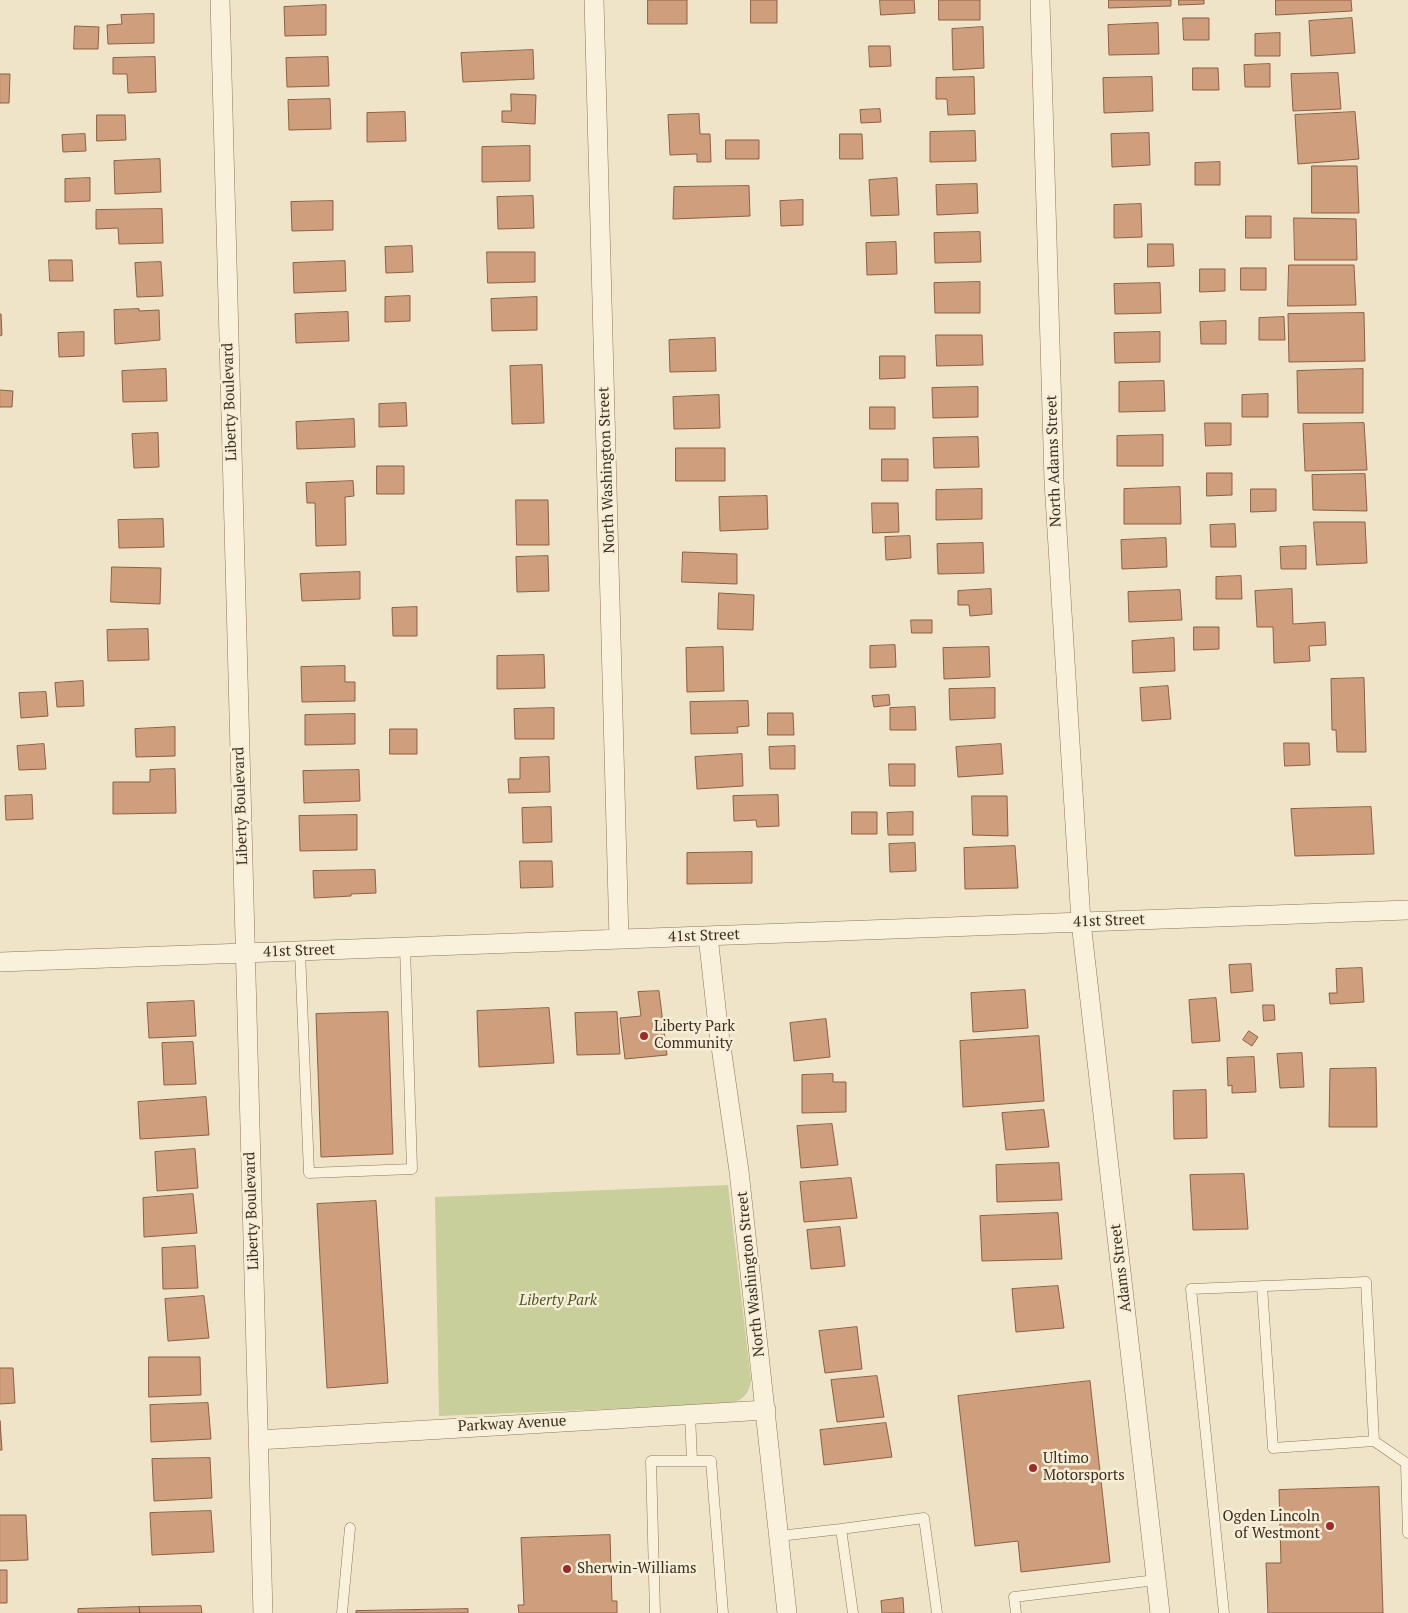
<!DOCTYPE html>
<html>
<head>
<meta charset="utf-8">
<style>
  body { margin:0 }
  canvas { display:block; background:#f0e4c8 }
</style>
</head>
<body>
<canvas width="1408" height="1613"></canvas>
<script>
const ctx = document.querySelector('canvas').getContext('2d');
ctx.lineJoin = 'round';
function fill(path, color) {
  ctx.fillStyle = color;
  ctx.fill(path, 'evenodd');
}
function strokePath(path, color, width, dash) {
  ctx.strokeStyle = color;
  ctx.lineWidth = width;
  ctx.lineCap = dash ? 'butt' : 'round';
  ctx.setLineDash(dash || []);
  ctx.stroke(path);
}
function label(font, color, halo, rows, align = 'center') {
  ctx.font = font + ' "PT Serif",serif';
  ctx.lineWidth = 5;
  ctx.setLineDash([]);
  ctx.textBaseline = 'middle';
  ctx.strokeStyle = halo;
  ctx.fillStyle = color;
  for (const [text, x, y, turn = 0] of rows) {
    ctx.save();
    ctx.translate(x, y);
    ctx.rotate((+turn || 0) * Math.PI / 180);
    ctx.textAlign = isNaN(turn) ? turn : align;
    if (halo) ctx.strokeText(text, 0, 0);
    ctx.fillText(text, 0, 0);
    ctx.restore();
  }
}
fill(new Path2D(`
  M728,1185L751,1380C749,1395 743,1399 730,1404L439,1416L435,1197Z`), '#c9cf9b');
const building = new Path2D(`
  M648,0H687V24H648Z
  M751,0H777V23H751Z
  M880,0H914L915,13L881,15Z
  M939,0H980V20H939Z
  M1109,0H1171V6L1109,8Z
  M1179,0H1204V4L1179,5Z
  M1276,0H1351L1352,11L1276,15Z
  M326,5V35L285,36L284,7Z
  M154,14V43L108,44L107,25L122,24L121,15Z
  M1183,18H1209V40H1184Z
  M1352,18L1355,53L1311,56L1309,21Z
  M1158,23L1159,54L1109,55L1108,25Z
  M75,26L99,27L98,49H74Z
  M983,27L984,68L953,70L952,29Z
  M1280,33V56H1255V34Z
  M869,46H890L891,66L870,67Z
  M533,50L534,79L463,82L461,53Z
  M155,57L156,92L128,93L127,74H113V58Z
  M328,57L329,86L287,87L286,58Z
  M1270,64V87H1245L1244,65Z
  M1193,68H1218L1219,90H1193Z
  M1338,73L1341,109L1293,111L1291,74Z
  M0,74H10L9,103H0Z
  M974,77L975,114L948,115L947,99H936V78Z
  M1152,77L1153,111L1104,113L1103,78Z
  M511,94L536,95L535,124L502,122V111H511Z
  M330,99L331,129L289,130L288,100Z
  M880,109L881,122L861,123L860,110Z
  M405,112L406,141L367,142V113Z
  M1355,112L1359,159L1298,164L1295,115Z
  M699,114L700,134H710L711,162H697V154L670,155L668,115Z
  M97,115H125L126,140L97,141Z
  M975,131L976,161L930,162V132Z
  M1149,133L1150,165L1112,167L1111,134Z
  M85,134L86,151L63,152L62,135Z
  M840,134H862L863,159H840Z
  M726,140H759V159H726Z
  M530,146V181L482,182V147Z
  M160,159L161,192L115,194L114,161Z
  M1220,162V185H1195V163Z
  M1312,166H1357L1359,213H1312Z
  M90,178V201L65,202V179Z
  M897,178L899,215L871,216L869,180Z
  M977,184L978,213L937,215L936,185Z
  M749,186L750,216L673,219L674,187Z
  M533,196L534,228L498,229L497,197Z
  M803,200V225L781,226L780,201Z
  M333,201V230L292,231L291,202Z
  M1141,204L1142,237L1114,238V205Z
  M162,209L163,243L119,244L118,228L96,229V210Z
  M1246,216H1271V238H1246Z
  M1294,218L1356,219L1357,260H1295Z
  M980,232L981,262L935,263L934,233Z
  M896,242L897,274L867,275L866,243Z
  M1148,244H1173L1174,266L1148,267Z
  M412,246L413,272L386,273L385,247Z
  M487,252H535V282L488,283Z
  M49,260H72L73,281H50Z
  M345,261L346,291L294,293L293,263Z
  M161,262L163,296L137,297L135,263Z
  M1289,265H1354L1356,305L1288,306Z
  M1241,268H1266V290H1241Z
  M1200,269H1225V291L1200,292Z
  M980,282V313H935L934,283Z
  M1160,283L1161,313L1115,314L1114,284Z
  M410,296V321L385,322V297Z
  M537,297V330L492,331L491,299Z
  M139,309V311L159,310L160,340L115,344L114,310Z
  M348,312L349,341L296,343L295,314Z
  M1364,313L1365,361L1289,362L1288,314Z
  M0,314H1L2,335L0,336Z
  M1284,317L1285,340H1259V318Z
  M1226,321V344H1201L1200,322Z
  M84,332V356L59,357L58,333Z
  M1160,332V362L1115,363L1114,333Z
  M936,335H982L983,365L937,366Z
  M715,338L716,371L670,372L669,340Z
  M880,356H905V378L880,379Z
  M542,365L544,423L512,424L510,366Z
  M166,369L167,401L123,402L122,371Z
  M1363,369V413H1298L1297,371Z
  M1164,381L1165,411L1119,412V382Z
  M978,387V417L933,418L932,388Z
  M0,390L13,391L12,407H0Z
  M1268,394V417H1242V395Z
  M719,395L720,428L674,429L673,397Z
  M406,403L407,426L379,427V404Z
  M870,407H895V429H870Z
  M354,419L355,447L297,449L296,422Z
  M1205,423H1231V445L1206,446Z
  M1364,423L1367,470L1305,471L1303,424Z
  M158,433L159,467L134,468L132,434Z
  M1163,435V466H1117V436Z
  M978,437L979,467L934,468L933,438Z
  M676,448H725V481H676Z
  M882,459H908V481H882Z
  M377,466H404V494H377Z
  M1207,473H1232V495L1207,496Z
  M1365,474L1367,511L1313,510L1312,475Z
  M353,481L354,496L345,497L346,545L316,546L315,503H307L306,483Z
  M1180,487L1181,524H1124V489Z
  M982,489V519L936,520V490Z
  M1251,489H1276V511L1251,512Z
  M767,496L768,529L720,531L719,497Z
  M516,500H548L549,545H517Z
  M872,503H898L899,532L873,533Z
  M163,519L164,547L119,548L118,520Z
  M1314,522H1365L1367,563L1317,565Z
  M1235,524L1236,547H1211L1210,525Z
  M910,536L911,558L886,560L885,537Z
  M1166,538L1167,567L1122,569L1121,540Z
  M983,543L984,573L938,574L937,544Z
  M1306,546V569H1281L1280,547Z
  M683,552L737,554V584L682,582Z
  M548,556L549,591L517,592L516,557Z
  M112,567L161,568L160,604L111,602Z
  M360,572V599L302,601L300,574Z
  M1241,576L1242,599H1216V577Z
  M991,589L992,614L970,616L969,605H958V591Z
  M1292,589L1293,624L1325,622L1326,645L1309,646L1310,661L1274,663L1273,627H1257L1255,591Z
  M1180,590L1182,620L1129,622L1128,592Z
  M719,593L754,595L753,630L718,629Z
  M417,607V636H393L392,608Z
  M911,620H932V633H912Z
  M1194,627H1219V649L1194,650Z
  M148,629L149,660L108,661L107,630Z
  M1174,638L1175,671L1133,673L1132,641Z
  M895,645L896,667L870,668V646Z
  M723,647L724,691L687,692L686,648Z
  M989,647L990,677L944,679L943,648Z
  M544,655L545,688L497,689V656Z
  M345,666V682H355V701L302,702L301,667Z
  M1364,678L1366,752H1337L1336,730H1332L1331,679Z
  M83,681L84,706L57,707L55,683Z
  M1168,686L1171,719L1142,721L1140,688Z
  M995,688V718L950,720L949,689Z
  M46,692L48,716L21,718L19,693Z
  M889,695L890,705L874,707L872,696Z
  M748,701L749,726L737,727L738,733L691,734L690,702Z
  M915,707L916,730H890V708Z
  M554,708V739H515L514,709Z
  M768,713H793L794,735H768Z
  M355,714V744L305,745V715Z
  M175,727V756L136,757L135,729Z
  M390,729H417V754H390Z
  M1284,743H1309L1310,765L1285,766Z
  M44,744L46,769L19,770L17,746Z
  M1001,744L1003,774L958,777L956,747Z
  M795,746V769H770L769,747Z
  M742,754L743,786L697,789L695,757Z
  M549,757L550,792L509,793L508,779H520V758Z
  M889,764H915V786H890Z
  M175,769L176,813L113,814V782H150V770Z
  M359,770L360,801L304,803L303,771Z
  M32,795L33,819L6,820L5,796Z
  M778,795L779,826L757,827L756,820L734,821L733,796Z
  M972,796H1007L1008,836L973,835Z
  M551,807L552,842L523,843L522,808Z
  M1371,807L1374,854L1295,856L1291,809Z
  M852,812H877V834H852Z
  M913,812V835H888L887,813Z
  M357,815V850L300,851L299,816Z
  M915,843L916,871L890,872L889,844Z
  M1015,846L1018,888L965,889L964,848Z
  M752,852V883L687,884V853Z
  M520,861H552L553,887L521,888Z
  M375,870L376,893L351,894V896L314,898L313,871Z
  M1251,964L1253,991L1231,993L1229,965Z
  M1362,968L1364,1002L1330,1004L1329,993H1337L1336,969Z
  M1025,990L1028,1028L973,1032L971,993Z
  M659,991L667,1055L625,1059L620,1018L641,1016L638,992Z
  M1216,998L1220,1041L1192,1043L1189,1000Z
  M194,1001L196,1036L149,1038L147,1003Z
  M1263,1005H1274L1275,1020L1264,1021Z
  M549,1008L554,1063L479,1067L477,1011Z
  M388,1012L393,1154L321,1157L316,1014Z
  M617,1012L620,1054L577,1055L575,1013Z
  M826,1019L830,1057L794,1061L790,1023Z
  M1249,1031L1258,1037L1252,1046L1243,1040Z
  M1039,1036L1044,1101L963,1107L960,1041Z
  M193,1042L196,1084L164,1085L162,1043Z
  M1302,1053L1304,1087L1280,1088L1277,1054Z
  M1254,1057L1256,1092L1232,1093V1085L1228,1086L1227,1058Z
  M1376,1068L1377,1127H1329L1330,1069Z
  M833,1074V1082H846V1112L802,1113V1075Z
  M1206,1090L1207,1138L1174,1139L1173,1091Z
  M206,1097L209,1135L140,1139L138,1102Z
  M1044,1110L1049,1147L1006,1150L1002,1113Z
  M832,1124L838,1165L801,1168L797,1126Z
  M195,1149L198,1188L157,1191L155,1152Z
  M1059,1163L1062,1200L997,1202L996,1165Z
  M1244,1174L1248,1229L1193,1230L1190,1175Z
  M851,1178L857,1218L804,1222L800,1182Z
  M193,1194L197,1233L144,1237L143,1198Z
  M376,1201L388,1383L327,1388L317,1204Z
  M1058,1213L1062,1259L982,1261L980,1216Z
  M840,1227L845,1266L811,1269L807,1230Z
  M195,1246L198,1288L163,1289L162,1248Z
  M1058,1286L1064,1328L1016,1332L1012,1289Z
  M204,1296L209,1338L168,1341L165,1299Z
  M857,1327L862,1369L825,1373L819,1331Z
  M149,1357H200L201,1395L149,1397Z
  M0,1368H13L15,1403L0,1404Z
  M877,1376L884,1417L837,1422L831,1380Z
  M1090,1381L1110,1562L1021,1572L1018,1541L975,1546L958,1396Z
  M208,1403L211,1439L151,1442L150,1405Z
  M0,1421L2,1450H0Z
  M886,1423L892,1457L824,1465L820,1430Z
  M210,1458L212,1498L154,1501L152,1459Z
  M1379,1487L1383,1613H1268L1266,1563H1281L1279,1490Z
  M211,1511L214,1552L152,1555L150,1513Z
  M0,1515H26L28,1560L0,1561Z
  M610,1535L612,1601H617V1613H519L518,1605H524L521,1538Z
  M0,1570H7V1603H0Z
  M903,1598L904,1613H882L881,1601Z
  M201,1606L202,1613H140L139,1607Z
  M139,1607L140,1613H78V1609Z
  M468,1609V1613H356V1611Z`);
fill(building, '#cf9f7d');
strokePath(building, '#8d5f41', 1);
const lane = new Path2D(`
  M300,951L309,1173L412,1169L405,947
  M1262,1286L1273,1448L1374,1441
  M690,1414L692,1461
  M779,1536L841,1529
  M342,1613L350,1528
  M655,1613L651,1461H711L723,1613
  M853,1613L841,1529L924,1518L937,1613
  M1016,1613L1014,1597L1156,1580
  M1224,1613L1191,1289L1366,1282L1374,1441L1406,1463L1408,1533`);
const street = new Path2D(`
  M220,0L263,1613
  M594,0L619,939
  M1040,0L1054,481L1081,922L1160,1613
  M708,936L718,1026L739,1171L787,1613
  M0,962L1408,910
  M258,1440L766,1410`);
strokePath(lane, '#8d765c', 11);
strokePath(street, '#8d765c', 20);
strokePath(lane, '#faf1dc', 10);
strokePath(street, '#faf1dc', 19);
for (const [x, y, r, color] of [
  [644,1036,5,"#9e2a2b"],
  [1033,1468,5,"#9e2a2b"],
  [1330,1526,5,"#9e2a2b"],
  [567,1569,5,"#9e2a2b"]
]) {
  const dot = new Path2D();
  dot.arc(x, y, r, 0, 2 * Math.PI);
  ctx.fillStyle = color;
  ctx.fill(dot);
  strokePath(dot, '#f7eed8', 2);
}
label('15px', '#3d2e20', '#f7eed8', [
  ["Liberty Boulevard",230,402,-92],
  ["North Adams Street",1054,461,-92],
  ["North Washington Street",607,470,-92],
  ["Liberty Boulevard",241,806,-92],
  ["41st Street",1109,921,-2],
  ["41st Street",704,936,-2],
  ["41st Street",299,951,-2],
  ["Liberty Boulevard",252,1211,-92],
  ["Adams Street",1121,1268,-97],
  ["North Washington Street",751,1274,-96],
  ["Parkway Avenue",512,1424,-3]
]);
label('15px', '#3d2e20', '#f7eed8', [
  ["Liberty Park",654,1027],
  ["Community",654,1044],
  ["Ultimo",1043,1459],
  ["Motorsports",1043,1476],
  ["Ogden Lincoln",1320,1517,"right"],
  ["of Westmont",1320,1534,"right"],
  ["Sherwin-Williams",577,1569]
], 'left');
label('italic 15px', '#4d5a26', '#f7eed8', [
  ["Liberty Park",558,1301]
]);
</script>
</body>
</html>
